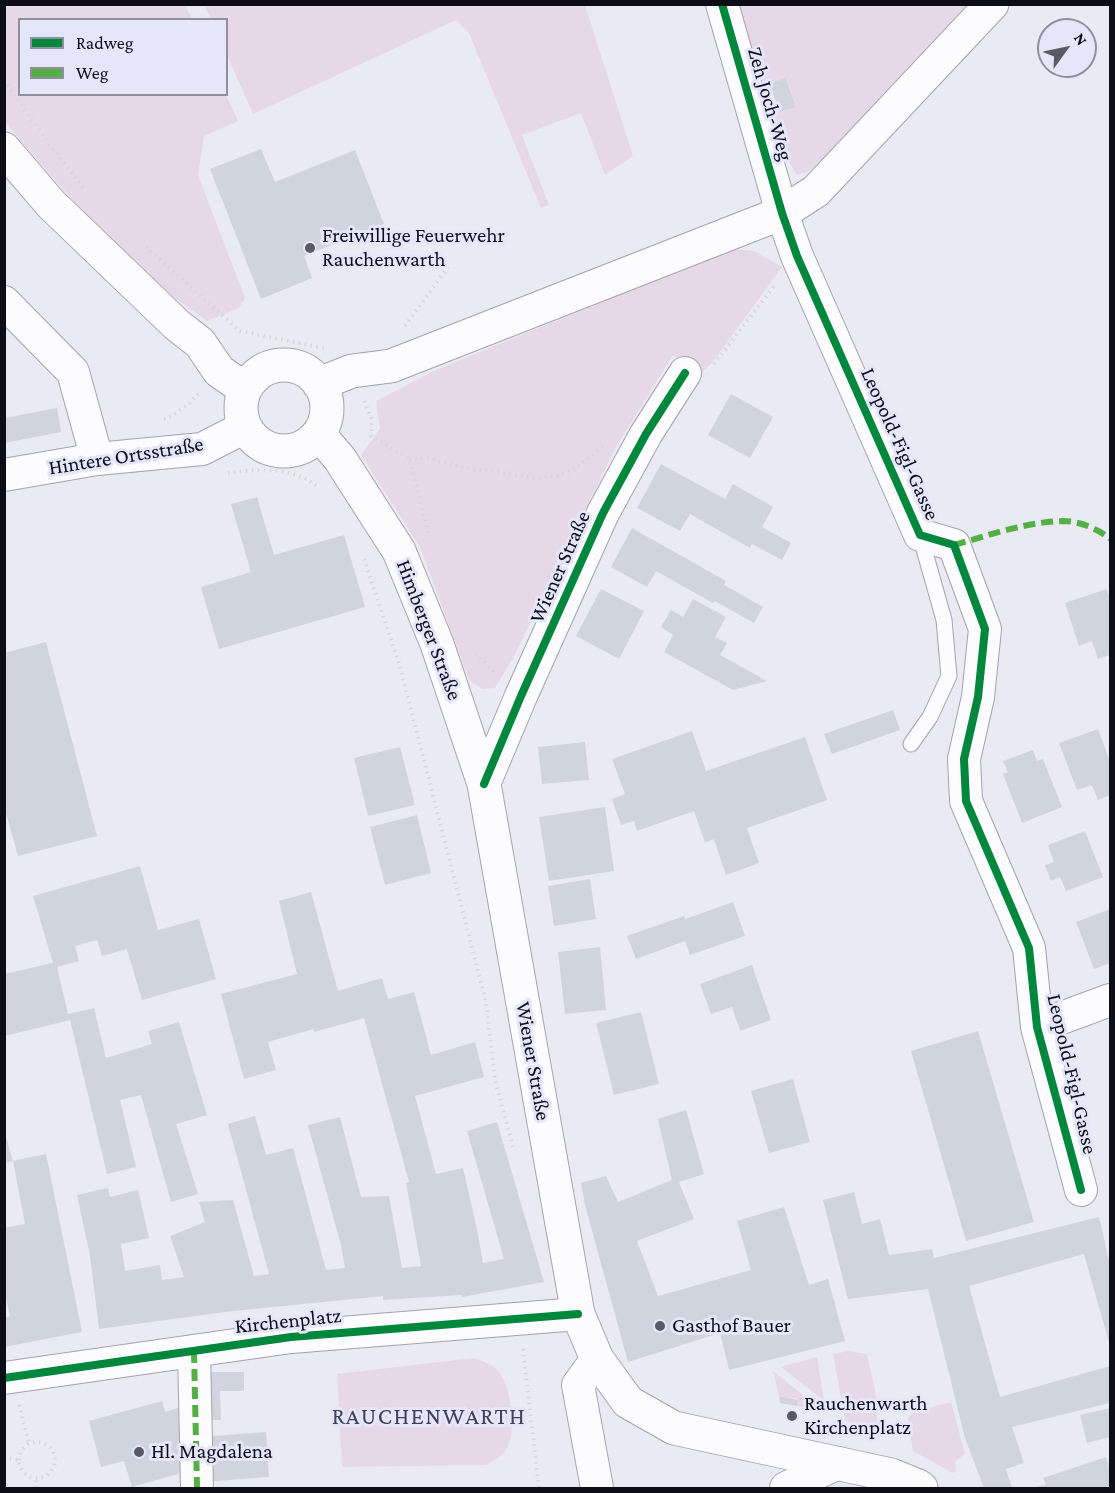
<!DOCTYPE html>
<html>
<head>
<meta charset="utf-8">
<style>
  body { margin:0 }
  #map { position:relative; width:1115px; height:1493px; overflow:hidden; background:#eaeaf5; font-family:"Crimson Pro",serif }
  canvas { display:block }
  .frame { position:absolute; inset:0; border:6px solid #0d0d18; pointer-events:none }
  .legend { position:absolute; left:18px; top:18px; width:210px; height:78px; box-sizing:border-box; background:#e5e6fa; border:2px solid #8f8fa0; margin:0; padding:8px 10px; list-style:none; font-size:18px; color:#0d0d18 }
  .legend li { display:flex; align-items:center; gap:12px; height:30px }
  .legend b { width:30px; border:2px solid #8f8fa0 }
  .north { position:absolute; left:1037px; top:18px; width:60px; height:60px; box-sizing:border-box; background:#e5e6fa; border:2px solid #8f8fa0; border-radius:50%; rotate:57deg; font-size:16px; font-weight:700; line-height:24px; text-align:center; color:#0d0d18 }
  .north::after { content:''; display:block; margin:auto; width:21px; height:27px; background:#5a5a65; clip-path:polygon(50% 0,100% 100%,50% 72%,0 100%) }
</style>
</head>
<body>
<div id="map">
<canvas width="1115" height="1493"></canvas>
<div class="frame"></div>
<ul class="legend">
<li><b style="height:8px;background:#00873e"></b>Radweg</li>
<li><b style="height:8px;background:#54b045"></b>Weg</li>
</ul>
<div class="north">N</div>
</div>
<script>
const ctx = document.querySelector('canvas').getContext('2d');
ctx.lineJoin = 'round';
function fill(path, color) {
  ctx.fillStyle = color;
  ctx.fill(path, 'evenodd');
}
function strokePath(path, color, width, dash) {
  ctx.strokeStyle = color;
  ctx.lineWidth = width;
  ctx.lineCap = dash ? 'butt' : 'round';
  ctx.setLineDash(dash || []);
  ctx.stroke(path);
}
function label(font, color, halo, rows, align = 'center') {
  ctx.font = font + ' "Crimson Pro",serif';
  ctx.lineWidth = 6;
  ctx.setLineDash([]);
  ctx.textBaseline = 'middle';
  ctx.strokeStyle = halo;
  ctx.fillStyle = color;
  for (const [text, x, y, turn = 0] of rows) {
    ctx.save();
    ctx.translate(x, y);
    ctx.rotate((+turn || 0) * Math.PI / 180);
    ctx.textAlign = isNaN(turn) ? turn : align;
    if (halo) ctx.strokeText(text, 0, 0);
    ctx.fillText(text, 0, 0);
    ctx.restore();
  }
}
fill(new Path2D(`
  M5,5H185L192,19L20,20V94L226,95L238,121L204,136L198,175L245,298L239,308L207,321L154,283L84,213L19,139L5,121Z
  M204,5H585L633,156L605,175L581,113L522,135L549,205L541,208L469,33L456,20L253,114L227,55L226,20L211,19Z
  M734,5H970L838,148L808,172L797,175L784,154L771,115L796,106L787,79L762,87Z
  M732,249L754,251L782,267L715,359L701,374L673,355L615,449L513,658L495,688L482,689L469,680L420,547L361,455L380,429L376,401L436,370Z
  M849,1351L867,1354C870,1370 883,1412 875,1425C873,1428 870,1429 867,1431L845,1420L833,1354Z
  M817,1357L824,1401L781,1367Z
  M473,1358C483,1361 491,1363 498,1371C511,1386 517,1430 507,1448C503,1456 494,1461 486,1465L342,1467L337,1374Z
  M773,1371L826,1413L797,1406L798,1399L779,1396Z
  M951,1402L965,1454L955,1461L956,1471L953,1473L913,1451L908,1418L914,1412Z`), '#e7d8e8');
fill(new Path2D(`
  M786,78L796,107L779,112L770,83Z
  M261,149L275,182L355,150L384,224L304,256L312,278L261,299L210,169Z
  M731,394L773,417L750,458L708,435Z
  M57,408L61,432L4,443V418Z
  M661,464L725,499L733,484L773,507L762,527L791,543L782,560L752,544L750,548L690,514L680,531L637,508Z
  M257,497L274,555L344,535L365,607L219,649L201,587L251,572L231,504Z
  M632,528L726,581L724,585L763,607L754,623L715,601L713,603L656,571L647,587L611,567Z
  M601,589L644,611L619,659L576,636Z
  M1107,589L1110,599V655L1098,659L1092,641L1079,646L1065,603Z
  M693,599L726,617L715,637L727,643L720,655L767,681L733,690L664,652L673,635L661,627L671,610L683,617Z
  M46,642L97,836L18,856L4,806V653Z
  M893,710L900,730L832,754L824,734Z
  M1098,729L1110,762V795L1098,800L1092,785L1077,790L1059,743Z
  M692,731L706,771L805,737L827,800L747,828L759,863L726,875L714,839L705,843L694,811L637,831L634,821L621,825L612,799L625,794L612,759Z
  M585,742L589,780L542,784L538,747Z
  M400,747L415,805L368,816L354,758Z
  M1033,750L1037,761L1043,759L1062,807L1022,823L1003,774L1008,772L1003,761Z
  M605,807L614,871L549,881L539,817Z
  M417,815L431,873L385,885L370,827Z
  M1085,831L1103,877L1066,891L1060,877L1051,881L1045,865L1054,862L1048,845Z
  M140,866L158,930L199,919L216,979L142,1000L127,949L102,956L97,940L75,946L79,961L57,967L68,1014L94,1008L106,1058L152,1044L148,1031L179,1022L207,1115L176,1124L198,1194L171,1202L141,1095L120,1100L136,1167L107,1174L70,1020L4,1036V974L53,963L33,896Z
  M590,879L596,919L554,926L548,886Z
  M311,892L338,991L382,978L388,999L414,992L431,1055L475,1042L484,1077L415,1096L436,1174L463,1168L477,1229L483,1263L504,1259L467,1131L497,1122L544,1282L462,1297L461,1295L383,1300V1296L233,1311L99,1329L90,1256L77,1195L108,1188L110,1197L138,1190L149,1238L121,1244L125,1271L160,1265L162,1280L184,1277L170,1236L205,1222L199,1202L233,1200L254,1276L269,1274L228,1124L255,1116L266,1155L293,1148L326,1270L345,1268L341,1245L308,1125L340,1117L361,1197L389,1196L402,1268L421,1266L406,1183L409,1182L364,1018L314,1032L313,1029L268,1042L276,1070L244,1079L221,994L297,974L279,901Z
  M733,902L745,936L690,955L685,941L636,959L627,936L684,916L685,919Z
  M1110,909V963L1094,969L1076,922Z
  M600,947L606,1010L565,1014L558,952Z
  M752,965L771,1020L740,1031L732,1007L711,1014L700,984Z
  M641,1012L659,1084L614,1095L596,1023Z
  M978,1031L1034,1222L966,1241L911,1051Z
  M793,1079L810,1142L769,1153L751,1091Z
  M686,1110L704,1174L679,1182L694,1219L637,1241L658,1296L751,1270L737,1221L784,1207L809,1285L828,1279L845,1341L729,1370L720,1333L628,1362L585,1205L581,1183L606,1176L618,1202L672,1180L658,1119Z
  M4,1130L13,1161L4,1163Z
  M46,1154L82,1332L4,1347V1318L10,1316L4,1288V1228L25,1224L13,1161Z
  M854,1192L862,1224L880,1219L889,1255L932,1249L934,1258L1099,1217L1110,1265V1346L1084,1254L969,1286L1000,1397L1110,1366V1403L1012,1427L1024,1463L1006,1469L1012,1488H984L965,1438L928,1289L848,1299L823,1200Z
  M203,1372H244V1391H220L221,1420H203Z
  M779,1396L798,1400L797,1406L780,1403Z
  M162,1401L165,1412L181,1407L191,1433L178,1442L186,1463L178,1474L132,1487L124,1461L101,1467L89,1421Z
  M1110,1408V1437L1087,1443L1080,1415Z
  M266,1432L269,1477L203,1482L200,1437Z
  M1106,1457L1110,1469V1488H1034L1046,1484L1043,1478Z`), '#d0d4de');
const lane = new Path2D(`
  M911,744L930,717L949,676L944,620L920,535`);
const street = new Path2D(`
  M722,4L782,213L797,256L920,535L954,545L985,629L978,697L964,759L966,801L1029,948L1037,1027L1081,1190
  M4,302L73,372L97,459
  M4,475L97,459L202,449L245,427
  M484,784L521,696L603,513L646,434L685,373
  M1037,1027L1110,1000
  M194,1351L197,1488
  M597,1359L578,1385L597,1488
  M4,1378L291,1337L578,1314
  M786,1488L838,1463`);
const secondary = new Path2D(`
  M4,149L51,204L177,325L200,343L219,371L245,389
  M241 408a43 43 0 1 1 86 0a43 43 0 1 1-86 0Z
  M319,384L352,371L391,366L782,213L816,191L992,4
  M319,434L340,459L399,551L437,644L484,784L578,1314L597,1359L628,1402L674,1428L891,1475L918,1486L921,1488`);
strokePath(lane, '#a3a3ae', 17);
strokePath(street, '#a3a3ae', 34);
strokePath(secondary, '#a3a3ae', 35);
strokePath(new Path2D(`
  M4,80L51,147L84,188
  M146,247L240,331L324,348
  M405,326L448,267
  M714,364L775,285
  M364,401L372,419L371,436L409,459L429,535
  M164,419H167L189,404L198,394
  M409,459L427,458L470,469L496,471L532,478L559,476L576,468L603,446
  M228,473C257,469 293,466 318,487
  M364,559L399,663L486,1002L495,1080L514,1150
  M475,654L498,675
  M523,1349L539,1488
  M19,1405L29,1443
  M19 1460a18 18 0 1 1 36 0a18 18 0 1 1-36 0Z
  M4,1457L18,1460
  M36,1488V1479`), '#d6d6da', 4, [1.5, 4.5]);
strokePath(lane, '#fcfcfe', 15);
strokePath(street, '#fcfcfe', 32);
strokePath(secondary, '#fcfcfe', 33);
strokePath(new Path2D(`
  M954,545C990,535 1026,522 1063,521C1079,521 1099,529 1110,539
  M194,1351L197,1488`), '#54b045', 6, [12, 6]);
strokePath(new Path2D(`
  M722,4L782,213L797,256L920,535L954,545L985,629L978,697L964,759L966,801L1029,948L1037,1027L1081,1190
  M484,784L521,696L603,513L646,434L685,373
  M4,1378L291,1337L578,1314`), '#00873e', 8);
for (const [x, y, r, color] of [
  [310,248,6,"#5a5a65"],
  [660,1326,6,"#5a5a65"],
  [792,1416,6,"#5a5a65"],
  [139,1452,6,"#5a5a65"]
]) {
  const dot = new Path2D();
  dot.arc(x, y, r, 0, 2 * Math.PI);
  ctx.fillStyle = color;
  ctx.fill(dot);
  strokePath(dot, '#e5e6fa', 2);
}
label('21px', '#0d0d18', '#e5e6fa', [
  ["Zeh Joch-Weg",770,104,74],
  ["Leopold-Figl-Gasse",900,444,66],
  ["Hintere Ortsstraße",126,456,-9],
  ["Wiener Straße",560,567,-66],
  ["Himberger Straße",429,630,69],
  ["Wiener Straße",533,1061,80],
  ["Leopold-Figl-Gasse",1072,1074,77],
  ["Kirchenplatz",288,1321,-6]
]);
label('21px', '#0d0d18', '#e5e6fa', [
  ["Freiwillige Feuerwehr",322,236],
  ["Rauchenwarth",322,260],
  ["Gasthof Bauer",672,1326],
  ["Rauchenwarth",804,1404],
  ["Kirchenplatz",804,1428],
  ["Hl. Magdalena",151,1452]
], 'left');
ctx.letterSpacing = '1.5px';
label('24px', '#41415b', '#e5e6fa', [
  ["RAUCHENWARTH",429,1417]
]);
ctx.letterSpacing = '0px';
</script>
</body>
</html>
